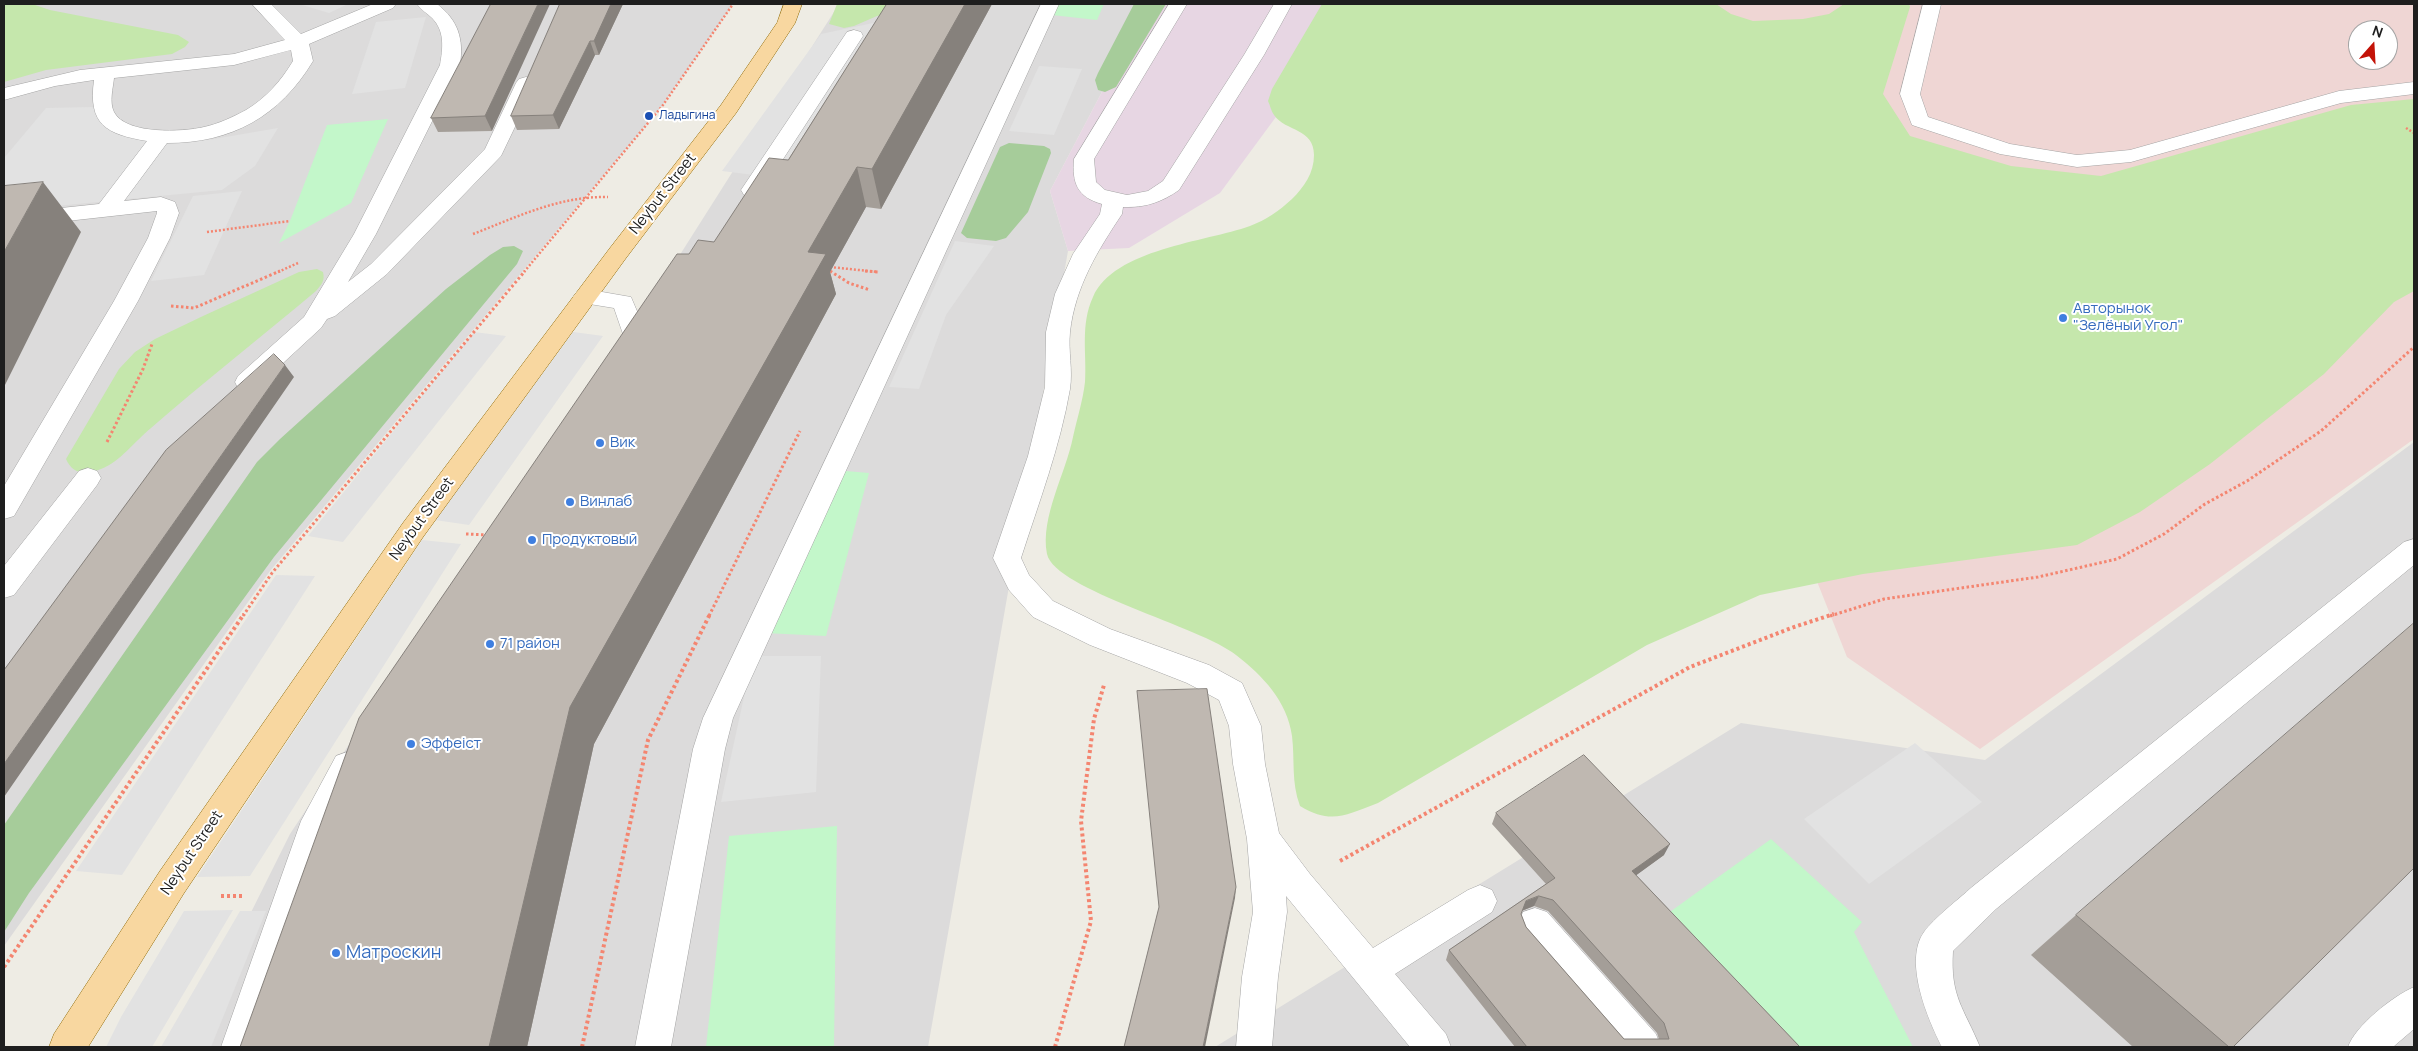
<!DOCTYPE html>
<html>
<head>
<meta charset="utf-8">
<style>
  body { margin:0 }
  #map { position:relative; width:2418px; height:1051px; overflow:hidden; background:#eeece4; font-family:Manrope,sans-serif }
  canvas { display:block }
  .frame { position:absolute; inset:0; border:5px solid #1e1e1e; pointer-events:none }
  .north { position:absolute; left:2348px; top:20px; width:50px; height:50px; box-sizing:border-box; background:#fff; border:1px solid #a5a5a5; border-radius:50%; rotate:19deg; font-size:14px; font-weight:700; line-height:20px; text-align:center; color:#1e1e1e }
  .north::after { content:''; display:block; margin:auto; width:18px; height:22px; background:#c31308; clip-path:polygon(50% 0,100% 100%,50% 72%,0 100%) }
</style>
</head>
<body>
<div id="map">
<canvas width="2418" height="1051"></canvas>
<div class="frame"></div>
<div class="north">N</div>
</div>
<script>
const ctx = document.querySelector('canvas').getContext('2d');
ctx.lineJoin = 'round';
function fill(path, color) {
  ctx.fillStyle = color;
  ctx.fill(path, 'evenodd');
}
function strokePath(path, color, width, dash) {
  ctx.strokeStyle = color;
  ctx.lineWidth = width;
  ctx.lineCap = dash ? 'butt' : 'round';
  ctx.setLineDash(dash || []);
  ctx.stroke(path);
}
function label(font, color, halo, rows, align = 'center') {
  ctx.font = font + ' Manrope,sans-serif';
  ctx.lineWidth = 4;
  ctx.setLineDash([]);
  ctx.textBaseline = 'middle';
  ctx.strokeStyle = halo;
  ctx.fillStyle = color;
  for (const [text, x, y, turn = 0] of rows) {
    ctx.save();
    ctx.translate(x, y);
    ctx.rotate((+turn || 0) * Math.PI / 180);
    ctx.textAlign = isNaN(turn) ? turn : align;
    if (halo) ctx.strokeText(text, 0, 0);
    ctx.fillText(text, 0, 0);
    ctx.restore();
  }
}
fill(new Path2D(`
  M4,4H733L661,107L270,571L4,946Z
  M839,4H1148L1050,191L1068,251L928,1047H184L290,834L454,585L617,354Z
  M2414,442V1047H1215L1741,723L1985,760Z`), '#dcdbdb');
fill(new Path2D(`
  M1607,4H2414V439L1980,749L1847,657L1664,196ZM2358,30H2388V60H2358Z`), '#efd6d4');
fill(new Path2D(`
  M1148,4H1339L1298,87L1220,193L1129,248L1068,251L1050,191Z`), '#e7d6e3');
fill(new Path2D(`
  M4,4H32L50,10L178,35L189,42L185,47L172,54L46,70L4,82Z
  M837,4H910L890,14L877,16L854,26L844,28L829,24Z
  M1322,4H1716L1731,14L1753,21L1803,19L1829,14L1844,4H1909L1910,7L1883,94L1910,136L2011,166L2101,176L2351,105L2414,99V291L2394,302L2324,374L2210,464L2140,512L2077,545L1863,574L1760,595L1647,645L1378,803C1345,815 1332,825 1300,806C1291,782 1295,760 1292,736C1287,701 1263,676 1236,655C1202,627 1055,590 1047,554C1040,517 1066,473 1073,437C1077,419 1083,400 1085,382C1087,354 1080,325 1093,297C1114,249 1205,242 1250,226C1266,220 1279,211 1292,199C1304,187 1314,173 1314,155C1314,128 1286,132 1274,115C1271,111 1270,105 1268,101L1272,89Z
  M317,269L323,272C325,281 322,284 316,291C261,337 205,381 151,428C135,441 120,462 101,469C86,475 73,475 66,459L119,369L135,352L155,339L203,316L299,272Z`), '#c5e7ac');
fill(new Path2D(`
  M1134,4H1166L1116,87L1105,92L1098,90L1095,80L1098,73Z
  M1009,143L1044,146L1050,149L1051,153L1028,212L1006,238L996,241L967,238L961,233L1000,147Z
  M514,246L523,251L517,264L274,557L29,893L4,932V825L257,462L280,439L446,289L490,255L503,247Z`), '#a6cc9a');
fill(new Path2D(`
  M1058,4H1104L1097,20L1052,15Z
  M388,119L351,203L279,243L290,221L327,125Z
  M834,470L869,473L826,636L765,633Z
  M837,826L834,1047H706L729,836Z
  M1771,839L1862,922L1854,932L1913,1047H1792L1667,914Z`), '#c3f7ca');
fill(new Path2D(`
  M299,4H348L329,13Z
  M426,17L405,88L352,94L376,22Z
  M873,23L898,25L802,181L722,171L821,34Z
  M1039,66L1082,69L1054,135L1009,131Z
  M94,107L103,117L143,139L208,140L278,128L255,166L222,190L4,211V158L46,108Z
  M242,191L204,275L151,281L193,196Z
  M955,241L994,246L946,315L919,389L889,387Z
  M474,332L506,336L343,542L308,536Z
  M573,332L603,336L469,525L435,520Z
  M422,540L461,544L250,876L197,877Z
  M276,575L315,576L122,875L76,871Z
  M753,656H821L816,792L721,802Z
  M1915,743L1982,802L1869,884L1804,819Z
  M233,910L152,1047H106L121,1017L184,911Z
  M240,911H266L211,1047H161Z`), '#e2e2e2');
const minor = new Path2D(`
  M252,4H271L301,34L373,4H396L393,8L309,44L313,61C280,116 232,143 167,143L124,201L161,197L175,202L179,213L170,238L138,301L14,516L4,519V486L114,301L148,238L157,213V211L4,228V214L99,204L147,141C106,134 88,125 94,80L55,86L4,100V88L80,70L234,54L285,40ZM291,50L293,61C281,81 266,98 246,110C233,117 218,124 204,127C183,132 126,135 114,112C109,102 113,88 114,78L234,65Z
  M417,4H437C458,20 464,39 460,65L376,234L348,282L371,264L485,149L516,83L519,79L526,77L533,79L536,83L501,156L387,274L335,316L327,319L321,328L256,388L247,391L238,388L235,382L238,376L304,317L354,234L440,65C443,48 445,31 432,18C427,13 421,10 417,4Z
  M1041,4H1059L733,718L725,749L671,1047H635L693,749L703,718Z
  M1169,4H1187L1094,159L1096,182L1105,190L1127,195L1148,191L1163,181L1244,55L1274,4H1292L1264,55L1179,190C1162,202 1145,208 1123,207L1122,214C1098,250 1075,287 1070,332C1068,351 1073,370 1070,389C1060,447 1039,502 1021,558L1029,575L1053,601L1110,629L1209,665L1242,683L1261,726L1265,764L1279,833L1310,874L1373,948L1468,890L1480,885L1492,890L1497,901L1492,912L1395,974L1446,1034L1451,1047H1410L1286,896L1287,912L1278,977L1272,1047H1236L1242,977L1253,912L1247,839L1233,764L1229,726L1219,700L1187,683L1090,645L1033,617L1009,590L993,558L1028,456L1045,387L1046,332L1055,294L1073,254L1100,214L1102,204C1077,197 1072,183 1074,159Z
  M1923,4H1941L1920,94L1928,117L2010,144L2077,155L2130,150L2339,91L2414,82V94L2341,103L2131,162L2077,167L2000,154L1912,125L1900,94Z
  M854,30L861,32L863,36L763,190L760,195L752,196L744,195L741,190L847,32Z
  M585,289L631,297L648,337L633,361L624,363L615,361L612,355L624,337L614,308L577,302L573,297L577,292Z
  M88,468L97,471L101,478L97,485L14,595L4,598V566L79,471Z
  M2414,539V565L1996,909L1953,951C1950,997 1964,1008 1980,1047H1942C1928,1020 1903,961 1924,932C1934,918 1959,899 1972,887L2404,542Z
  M347,752L358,756L363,766L332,825L257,1047H221L301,821L336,756Z
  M1535,908L1547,912L1656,1034L1661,1047H1619L1523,936L1518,924L1523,912Z
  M2414,987V1029L2393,1047H2348C2355,1026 2393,996 2414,987Z`);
const major = new Path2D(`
  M784,4H802L795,23L736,113L626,258L423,537L184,893L88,1047H49L54,1034L160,871L403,523L610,248L721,105L777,23Z`);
strokePath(minor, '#a5a5a5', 1);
strokePath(major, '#916b06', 1);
strokePath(new Path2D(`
  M2406,128L2414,133
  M207,232L290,221
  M473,234C517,217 559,196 608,197
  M830,267L878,272
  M829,270L832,272
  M278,272L298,263
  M524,272L663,105L733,4`), '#f48570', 2.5, [2, 2]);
strokePath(new Path2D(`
  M830,271L849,283L870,290
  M865,271L879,272
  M171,306L194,308L280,271
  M107,442L143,369L152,344
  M466,534L487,535
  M243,616L272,573L525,271
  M709,616L800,431
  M1830,616L1884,599L2038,577L2117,559L2164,534L2205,504L2247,481L2321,431L2414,347`), '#f48570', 3, [2.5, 2.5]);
strokePath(new Path2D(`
  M1340,861L1690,667L1794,627L1834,614
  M221,896H242
  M4,967L244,614
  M582,1047L648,740L710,614
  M1055,1047L1091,921L1081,821L1094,719L1104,685`), '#f48570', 4, [3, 3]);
fill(minor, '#fff');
fill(major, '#f8d7a0');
fill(new Path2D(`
  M491,4L492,131L438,132L431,118Z
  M560,4H623L599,55H595L559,129L517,130L511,116Z
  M887,4H992L881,209L866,207L830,272L836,294L594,744L527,1047H240L689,254L714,242L788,160Z
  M1496,813L1664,855L1636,875L1800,1047H1515L1446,960L1449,950L1546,884L1492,824ZM1534,906L1548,911L1657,1033L1659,1039H1624L1526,927L1521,914L1522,911Z
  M2076,915L2233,1047H2133L2031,955Z`), '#a49e98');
fill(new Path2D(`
  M538,4H550L492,131L485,116Z
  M611,4H623L599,55L594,41Z
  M965,4H992L881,209L872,169Z
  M590,41L595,55L559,129L553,115Z
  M857,167L866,207L830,272L836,294L594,744L527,1047H489L570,707L808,252Z
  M43,182L81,232L4,387V252Z
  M285,365L294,377L4,797V764Z
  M1670,844L1664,855L1627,882L1632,871Z
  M1236,887L1235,898L1205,1047H1203Z
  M1539,896L1534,906L1521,911L1526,901Z`), '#86817c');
const building = new Path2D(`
  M491,4H538L485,116L431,118Z
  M560,4H611L594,41H590L553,115L511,116Z
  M887,4H965L872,169L857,167L808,252L826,254L570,707L489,1047H240L359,718L677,254H689L698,240L714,242L769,158L788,160Z
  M43,182L4,252V186Z
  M274,354L285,365L4,764V670L166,450Z
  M2414,623V868L2233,1047H2229L2076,915Z
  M1207,689L1236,887L1203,1047H1124L1159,907L1137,691Z
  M1584,755L1670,844L1632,871L1800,1047H1527L1449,950L1555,878L1496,813ZM1539,896L1553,900L1664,1023L1669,1039H1624L1526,927L1521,914L1526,901Z`);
fill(building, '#bfb8b1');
strokePath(building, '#86817c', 1);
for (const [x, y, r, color] of [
  [649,116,5,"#1a4fb4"],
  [2063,318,5,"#3f7fe0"],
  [600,443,5,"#3f7fe0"],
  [570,502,5,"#3f7fe0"],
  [532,540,5,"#3f7fe0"],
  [490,644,5,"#3f7fe0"],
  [411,744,5,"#3f7fe0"],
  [336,953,5,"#3f7fe0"]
]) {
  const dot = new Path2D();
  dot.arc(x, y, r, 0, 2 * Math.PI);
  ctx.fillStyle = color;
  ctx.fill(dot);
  strokePath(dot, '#fff', 2);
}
label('12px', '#164399', '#fff', [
  ["Ладыгина",659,116]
], 'left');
label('15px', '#1e1e1e', '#fff', [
  ["Neybut Street",663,194,-52],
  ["Neybut Street",422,519,-54],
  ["Neybut Street",192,853,-56]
]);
label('15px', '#366cbe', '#fff', [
  ["Авторынок",2073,309],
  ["\"Зелёный Угол\"",2073,326],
  ["Вик",610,443],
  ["Винлаб",580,502],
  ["Продуктовый",542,540],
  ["71 район",500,644],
  ["Эффеiст",421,744]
], 'left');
label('18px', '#366cbe', '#fff', [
  ["Матроскин",346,953]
], 'left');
</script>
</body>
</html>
